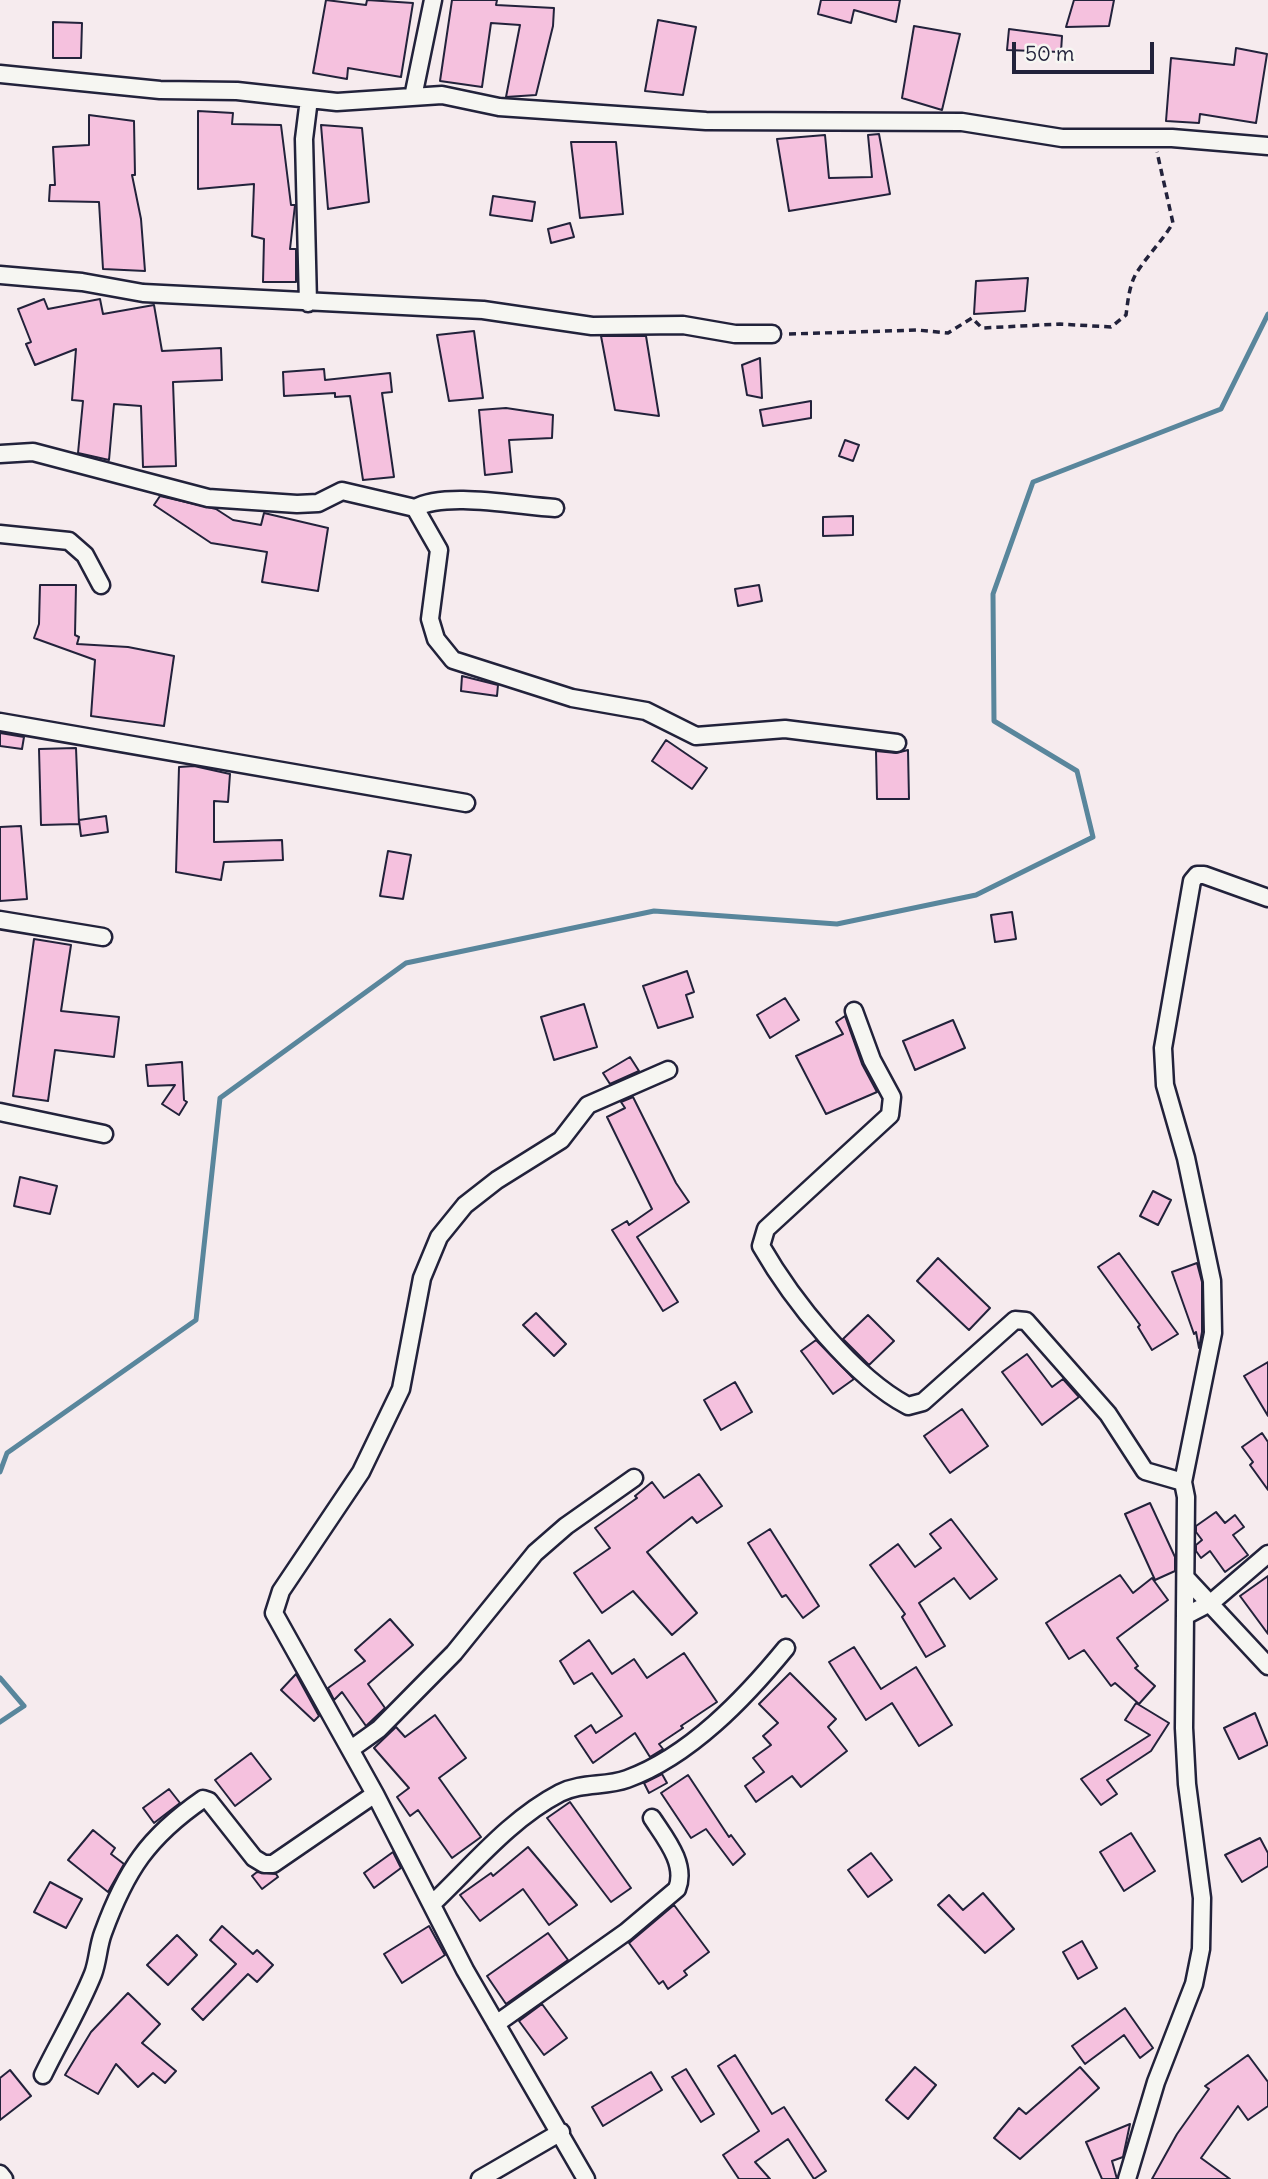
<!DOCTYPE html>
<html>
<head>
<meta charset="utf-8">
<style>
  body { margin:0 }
  #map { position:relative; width:1268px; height:2179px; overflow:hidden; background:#f6ebee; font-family:Delius,sans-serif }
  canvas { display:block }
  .scale { position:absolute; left:1012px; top:42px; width:142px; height:32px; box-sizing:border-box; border:4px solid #22223b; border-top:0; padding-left:9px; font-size:21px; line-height:24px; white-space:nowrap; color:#22223b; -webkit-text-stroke:5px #f6f6f2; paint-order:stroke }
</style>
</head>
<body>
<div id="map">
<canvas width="1268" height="2179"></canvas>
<div class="scale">50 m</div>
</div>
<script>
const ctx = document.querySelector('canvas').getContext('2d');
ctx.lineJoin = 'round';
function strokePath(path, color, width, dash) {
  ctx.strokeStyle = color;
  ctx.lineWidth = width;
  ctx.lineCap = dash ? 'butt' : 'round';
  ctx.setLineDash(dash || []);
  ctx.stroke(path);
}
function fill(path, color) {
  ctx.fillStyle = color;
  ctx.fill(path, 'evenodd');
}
strokePath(new Path2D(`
  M0,1472L7,1453L196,1320L220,1098L406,963L654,911L837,924L976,895L1093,837L1077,771L994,721L993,594L1033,482L1221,409L1268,314
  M0,1678L24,1706L0,1722`), '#59869c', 5);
const building = new Path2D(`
  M326,0L366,5L367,0L413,3L401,77L348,68L347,79L313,73Z
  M452,0H497L496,5L554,8L553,26L536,95L506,97L520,25L491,23L482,87L440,81Z
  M821,0H900L896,22L854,10L851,23L818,14Z
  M1074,0H1114L1109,26L1066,27Z
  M658,20L696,27L683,95L645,91Z
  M53,22L82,23L81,58H53Z
  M914,26L960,34L942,110L902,98Z
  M1009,29L1062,36L1061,52L1007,50Z
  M1236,48L1267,54L1256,123L1200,114L1199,123L1166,121L1171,58L1234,65Z
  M198,111L233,113L232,124L281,125L291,205H295L290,249H296V282H263L264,239L252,236L254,184L198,189Z
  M89,115L134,121L135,175H132L141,219L145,271L103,269L99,202L49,201L50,185H55L53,147L89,145Z
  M321,125L362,128L369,202L328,209Z
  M879,134L890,194L789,211L777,139L825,135L829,178L872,177L868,135Z
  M571,142H616L623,214L580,218Z
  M493,196L535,202L532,221L490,215Z
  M570,223L574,237L551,243L548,229Z
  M1028,278L1025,311L974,314L976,281Z
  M44,299L48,309L100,299L103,314L154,305L162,351L221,348L222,380L173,382L176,466L143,467L141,406L114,404L109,460L78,453L83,401L72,400L76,349L35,365L26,344L31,342L18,309Z
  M474,331L483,398L449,401L437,335Z
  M601,336H646L659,416L615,410Z
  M760,358L762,398L747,395L742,365Z
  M324,369L325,380L390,373L392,392L382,393L394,477L363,480L350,396L335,397V393L284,396L283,372Z
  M811,401V418L763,426L760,410Z
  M506,408L553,415L552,438L509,440L512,472L485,475L479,410Z
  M845,440L859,445L853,461L839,456Z
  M160,496L216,509L233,520L261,525L264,513L328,528L318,591L262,582L267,552L211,543L154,505Z
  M853,516V535L823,536V517Z
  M40,585H76L75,635L79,637L77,644L128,647L174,656L164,726L91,716L95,660L34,638L39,624Z
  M759,585L762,601L738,606L735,589Z
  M462,676L498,685L497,696L461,691Z
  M0,733L24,737L22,749L0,746Z
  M666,740L707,768L692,789L652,761Z
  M76,748L79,824L41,825L39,749Z
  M908,750L909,799H877L876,751L896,753Z
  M194,766L230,774L228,802L214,801V842L282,840L283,860L224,862L221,880L176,872L179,767Z
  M106,816L108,832L81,836L79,820Z
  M21,826L27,899L0,901V827Z
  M388,851L411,855L403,899L380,896Z
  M1012,912L1016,939L995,942L991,915Z
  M34,939L71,945L61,1011L119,1017L114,1057L55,1050L48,1101L13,1096Z
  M687,971L694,992L686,995L693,1017L658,1028L643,986Z
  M785,998L799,1020L770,1038L757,1015Z
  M584,1004L597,1047L554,1060L541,1017Z
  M845,1016L862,1064L877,1092L826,1114L796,1056L843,1034L836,1022Z
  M953,1020L965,1048L915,1070L903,1041Z
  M630,1057L639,1071L610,1084L603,1073Z
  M182,1062L184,1100L187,1102L179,1115L162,1104L175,1085L148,1086L146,1065Z
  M633,1097L676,1183L689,1202L637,1237L678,1302L663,1311L612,1230L627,1221L629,1225L652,1209L607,1117L625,1108L621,1102Z
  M20,1177L57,1186L50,1214L14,1206Z
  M1153,1191L1171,1200L1158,1225L1140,1216Z
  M1119,1253L1178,1334L1152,1350L1138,1327L1140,1325L1098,1267Z
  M938,1258L990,1308L969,1330L917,1281Z
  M1197,1263L1202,1282V1332L1199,1348L1196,1332L1194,1334L1172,1272Z
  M536,1313L566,1344L554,1356L523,1325Z
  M868,1315L894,1341L869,1365L843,1339Z
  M816,1340L854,1379L833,1394L801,1351Z
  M1027,1354L1052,1387L1063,1379L1079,1397L1042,1425L1002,1372Z
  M1268,1362V1416L1244,1376Z
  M735,1382L752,1412L721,1430L704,1400Z
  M962,1409L988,1446L950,1473L924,1436Z
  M1262,1433L1268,1442V1490L1250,1465L1253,1462L1242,1447Z
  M699,1474L722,1506L697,1523L692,1517L647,1552L697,1613L672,1635L633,1591L602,1613L574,1573L610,1548L595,1528L637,1498L635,1496L652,1482L664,1498Z
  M1150,1503L1175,1557V1571L1155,1580L1125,1514Z
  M1216,1512L1225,1523L1235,1515L1244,1527L1233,1535L1248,1555L1225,1572L1210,1551L1201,1558L1196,1551V1545L1202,1540L1196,1532V1526Z
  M951,1519L997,1579L970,1599L954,1578L919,1603L945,1646L926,1657L902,1617L905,1614L870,1565L898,1544L915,1567L941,1548L930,1534Z
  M770,1529L819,1606L803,1618L786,1595L782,1597L748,1543Z
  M1120,1575L1133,1593L1152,1578L1168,1600L1117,1638L1138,1666L1135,1668L1155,1686L1139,1704L1115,1683L1111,1686L1084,1650L1069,1659L1046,1623Z
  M1268,1576V1634L1240,1596Z
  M390,1619L413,1645L368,1684L385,1708L366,1726L342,1692L334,1700L328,1688L365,1661L355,1650Z
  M589,1640L612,1674L634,1659L647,1678L684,1653L717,1702L681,1726L683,1728L659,1744L663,1749L650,1757L635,1733L593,1763L575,1736L591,1725L596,1733L622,1716L592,1673L574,1684L560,1661Z
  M854,1647L881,1689L916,1667L952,1725L919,1746L892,1703L866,1720L829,1662Z
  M790,1673L836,1719L828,1727L847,1751L801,1787L792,1776L756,1802L745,1786L764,1772L753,1758L771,1745L763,1736L778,1723L759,1704Z
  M296,1674L319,1716L314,1721L281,1690Z
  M1136,1703L1169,1723L1151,1751L1107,1780L1117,1794L1101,1805L1081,1779L1150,1735L1125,1720Z
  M1255,1713L1268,1745L1239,1759L1224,1728Z
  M435,1715L466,1758L439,1778L481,1837L452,1858L418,1810L410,1816L397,1797L409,1788L374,1748L396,1727L405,1737Z
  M251,1753L271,1779L235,1806L215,1780Z
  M662,1774L667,1783L649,1793L644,1783Z
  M688,1775L729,1837L731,1835L745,1854L733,1865L706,1829L691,1838L661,1793Z
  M169,1789L180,1803L154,1823L143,1808Z
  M570,1802L631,1888L611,1902L547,1818Z
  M93,1830L115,1848L111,1854L124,1864L108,1892L68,1860Z
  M1131,1833L1155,1871L1124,1891L1100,1852Z
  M1260,1838L1268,1853V1866L1242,1882L1225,1855Z
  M528,1847L577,1905L549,1925L523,1889L480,1921L460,1895L491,1873L493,1876Z
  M393,1852L401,1868L374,1888L364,1873Z
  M871,1853L892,1880L868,1897L848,1870Z
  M257,1872L276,1874L278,1877L262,1889L252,1876Z
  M50,1882L82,1899L66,1928L34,1912Z
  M983,1893L1014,1929L985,1953L938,1905L949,1895L963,1910Z
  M674,1905L709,1952L684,1971L687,1975L668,1989L663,1981L659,1984L629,1943Z
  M222,1926L253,1954L257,1950L273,1965L257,1982L248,1974L203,2020L192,2009L236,1964L210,1940Z
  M429,1926L445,1955L402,1983L384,1954Z
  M548,1933L568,1960L506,2004L487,1976Z
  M177,1935L197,1955L168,1985L147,1965Z
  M1082,1941L1097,1968L1078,1979L1063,1952Z
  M128,1993L160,2024L142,2043L176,2071L165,2083L153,2073L138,2087L116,2064L98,2094L65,2075L91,2032Z
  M542,2004L567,2038L544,2055L519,2021Z
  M1125,2008L1153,2048L1140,2058L1124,2035L1085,2064L1072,2046Z
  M735,2055L772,2114L784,2107L826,2171L814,2179L788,2139L755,2162L770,2179H739L723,2155L759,2131L718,2066Z
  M1248,2055L1268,2082V2106L1248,2120L1238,2106L1201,2158L1230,2179H1152L1177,2134L1209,2089L1205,2086Z
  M915,2067L936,2085L908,2119L886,2100Z
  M1080,2067L1099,2088L1020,2159L994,2138L1019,2108L1026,2114Z
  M686,2069L714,2114L701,2122L672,2077Z
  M10,2070L31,2096L0,2120V2078Z
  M651,2072L662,2090L603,2126L592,2107Z
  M1130,2124L1123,2157L1112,2161L1117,2179H1102L1086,2142Z`);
fill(building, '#f5c1de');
strokePath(building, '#22223b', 2);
const street = new Path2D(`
  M0,74L160,90L237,91L337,102L442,95L499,107L706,121L962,122L1062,138H1172L1268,146
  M413,97L433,0
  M0,275L82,282L143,293L483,310L592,326L683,325L735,334H772
  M308,303L304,139L309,99
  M0,454L33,452L208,498L297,504L318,503L342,491L415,508L439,550L430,619L436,639L453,660L572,698L646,711L696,736L785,729L897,743
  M415,508C446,491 518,506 555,508
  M0,534L69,541L85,555L101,585
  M0,722L466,803
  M0,920L103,937
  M854,1011L872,1060L892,1097L890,1115L766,1229L761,1246C792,1300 853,1377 908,1406L923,1402L1015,1320L1026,1321L1108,1414L1145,1471L1183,1482
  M0,1112L104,1134
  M1186,1578L1268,1666
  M1187,1615L1212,1602L1268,1554
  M351,1749L379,1729L454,1653L535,1553L566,1526L634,1478
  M432,1904C472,1866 510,1819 560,1793C582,1782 605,1787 627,1779C690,1756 745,1698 786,1648
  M496,2024L626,1932L677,1889C687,1864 665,1838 652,1818
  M43,2075C59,2042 79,2009 93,1974C98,1961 98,1946 103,1933C126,1870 148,1837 203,1799L209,1801L254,1858L264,1864H273L375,1794
  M0,2174L4,2179
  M480,2179L561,2132
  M586,2179L465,1970L375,1794L274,1613L281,1591L361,1472L401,1389L422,1278L439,1237L465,1205L497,1180L561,1140L588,1105L668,1070
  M1127,2179L1156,2082L1194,1984L1201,1949L1202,1898L1187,1784L1184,1728L1186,1497L1183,1482L1213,1333L1212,1281L1186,1158L1165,1085L1163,1048L1192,881L1197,875H1204L1268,898`);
strokePath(street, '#22223b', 21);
strokePath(new Path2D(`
  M789,334L917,330L948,333L972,318L982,328L1060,324L1111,327L1126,315C1128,301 1129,285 1137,272C1148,255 1162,241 1173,223L1157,152`), '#22223b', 3.5, [7, 5]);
strokePath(street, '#f6f6f2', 16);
</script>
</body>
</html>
